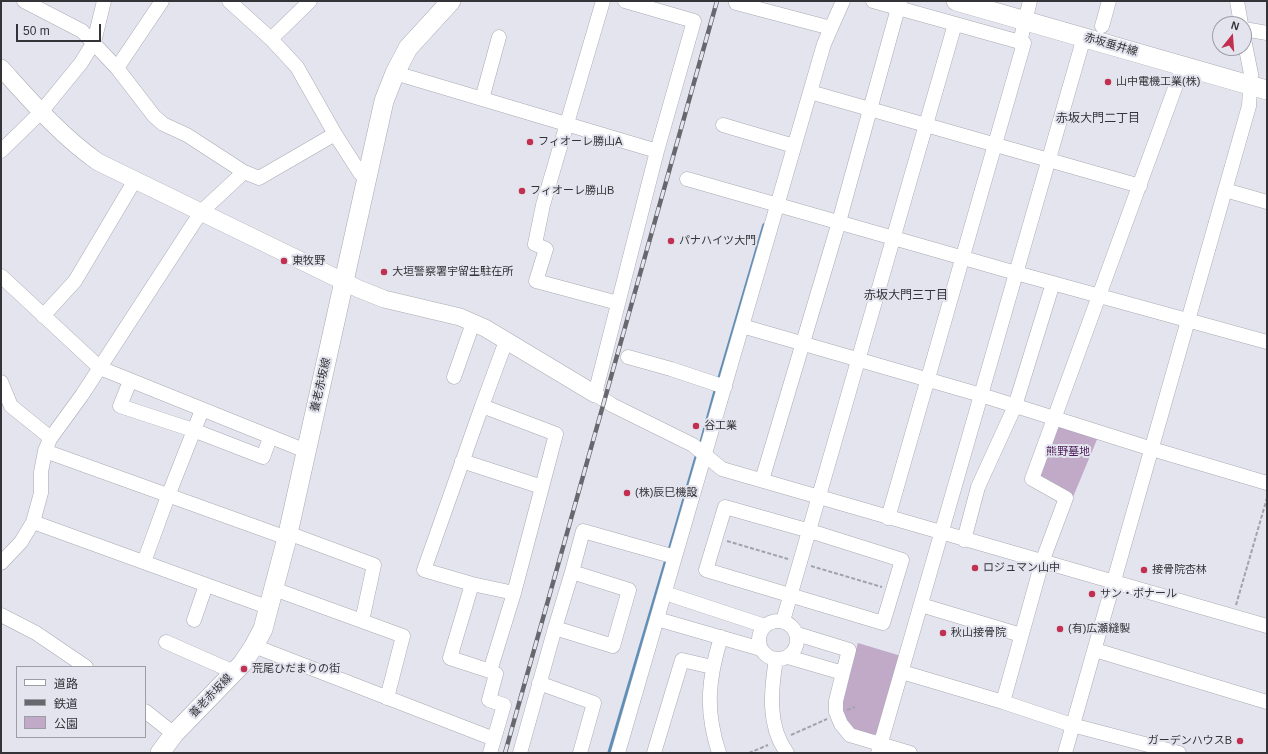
<!DOCTYPE html>
<html>
<head>
<meta charset="utf-8">
<style>
  body { margin:0 }
  #map { position:relative; width:1268px; height:754px; overflow:hidden; background:#e3e4ee; font-family:Arial,"Noto Sans JP",sans-serif }
  canvas { display:block }
  .frame { position:absolute; inset:0; border:2px solid #343438; pointer-events:none }
  .legend { position:absolute; left:16px; top:666px; width:130px; height:72px; box-sizing:border-box; background:#e3e4ee; border:1px solid #9d9ea5; margin:0; padding:5px 7px; list-style:none; font-size:12px; color:#343438 }
  .legend li { display:flex; align-items:center; gap:8px; height:20px }
  .legend b { width:20px; border:1px solid #9d9ea5 }
  .north { position:absolute; left:1212px; top:16px; width:40px; height:40px; box-sizing:border-box; background:#e3e4ee; border:1px solid #9d9ea5; border-radius:50%; rotate:17deg; font-size:11px; font-weight:700; line-height:16px; text-align:center; color:#343438 }
  .north::after { content:''; display:block; margin:auto; width:14px; height:18px; background:#c13050; clip-path:polygon(50% 0,100% 100%,50% 72%,0 100%) }
  .scale { position:absolute; left:16px; top:24px; width:85px; height:18px; box-sizing:border-box; border:2px solid #343438; border-top:0; padding-left:5px; font-size:12px; line-height:14px; white-space:nowrap; color:#343438; -webkit-text-stroke:3px #e3e4ee; paint-order:stroke }
</style>
</head>
<body>
<div id="map">
<canvas width="1268" height="754"></canvas>
<div class="frame"></div>
<ul class="legend">
<li><b style="height:5px;background:#fff"></b>道路</li>
<li><b style="height:5px;background:#67676d"></b>鉄道</li>
<li><b style="height:11px;background:#c1a9c8"></b>公園</li>
</ul>
<div class="north">N</div>
<div class="scale">50 m</div>
</div>
<script>
const ctx = document.querySelector('canvas').getContext('2d');
ctx.lineJoin = 'round';
function fill(path, color) {
  ctx.fillStyle = color;
  ctx.fill(path, 'evenodd');
}
function strokePath(path, color, width, dash) {
  ctx.strokeStyle = color;
  ctx.lineWidth = width;
  ctx.lineCap = dash ? 'butt' : 'round';
  ctx.setLineDash(dash || []);
  ctx.stroke(path);
}
function label(font, color, halo, rows, align = 'center') {
  ctx.font = font + ' Arial,"Noto Sans JP",sans-serif';
  ctx.lineWidth = 4;
  ctx.setLineDash([]);
  ctx.textBaseline = 'middle';
  ctx.strokeStyle = halo;
  ctx.fillStyle = color;
  for (const [text, x, y, turn = 0] of rows) {
    ctx.save();
    ctx.translate(x, y);
    ctx.rotate((+turn || 0) * Math.PI / 180);
    ctx.textAlign = isNaN(turn) ? turn : align;
    if (halo) ctx.strokeText(text, 0, 0);
    ctx.fillText(text, 0, 0);
    ctx.restore();
  }
}
fill(new Path2D(`
  M1054,425L1098,437L1073,497L1038,478Z
  M858,643L901,656L879,733L871,736L854,731L844,718L840,703Z`), '#c1a9c8');
strokePath(new Path2D(`
  M718,382L764,225
  M700,446L716,388
  M669,551L697,454
  M609,753L667,557`), '#5e8fb9', 3.5);
const minor = new Path2D(`
  M24,1L82,31L117,68L154,116L163,124L187,135L244,172L201,212L82,395L50,439L45,451L41,472V493L33,522L270,608
  M229,1L271,39L297,67L335,134L360,173L368,178
  M603,1L543,205L535,244L546,249L536,281L618,303
  M625,1L694,21L657,151
  M873,1L1020,42
  M1237,1L1241,24
  M736,3L831,28
  M1102,26L1109,1
  M1244,29L1267,33
  M271,39L310,1
  M117,68L162,1
  M395,73L657,151L595,394L612,405L693,445L722,469L1267,626
  M810,92L1140,186
  M482,99L499,37
  M723,125L794,146
  M1,151L41,112L81,63L94,42L104,1
  M244,172L259,178L335,134
  M687,179L1016,273L1267,342
  M1225,190L1267,202
  M1,276L100,368L306,451
  M43,316L75,281L135,180
  M742,326L981,395L1152,449L1267,483
  M628,357L671,369L725,387
  M454,377L473,323
  M130,381L120,406L193,430L263,457L270,438
  M1,382L11,406L47,435
  M482,406L506,341
  M45,451L287,538
  M462,461L542,487
  M762,480L839,222L900,1
  M725,507L810,531L902,560L883,623L706,570Z
  M888,518L1024,43L1020,42L1030,1
  M288,533L374,565L362,621
  M964,540L978,487L1015,406L1053,283
  M144,562L168,496L202,410
  M1,563L21,542L33,522
  M472,584L450,658L490,671L514,593L556,434L482,406L424,570L472,584L514,593
  M274,589L403,636L387,698
  M665,593L765,626
  M921,605L1021,635
  M1,615L36,633L86,667
  M657,619L761,649
  M194,620L206,585
  M759 640a19 19 0 1 1 38 0a19 19 0 1 1-38 0Z
  M783,621L955,24
  M555,628L572,572
  M166,642L234,672
  M254,646L494,739
  M1095,650L1267,702
  M788,657L843,673L849,650L797,634
  M776,659C771,690 767,726 787,753
  M902,672L1003,702
  M843,673L836,701V712L841,724L850,735L910,753
  M539,683L594,703L580,753
  M145,711L174,734
  M490,753L504,705L489,700L496,674L490,671
  M520,753L555,628L613,646L629,590L572,572L583,531L675,557
  M618,753L824,44L843,1
  M654,753L682,660L712,667
  M719,753C705,710 708,680 721,637
  M878,753L1084,37
  M1065,753L1249,106L1251,74L1244,39
  M1179,753L1072,725L1003,702L1042,562L1066,498L1032,479L1183,66`);
const tertiary = new Path2D(`
  M1,68C31,101 61,136 98,162L359,289L384,299L460,317L485,328L595,394`);
const secondary = new Path2D(`
  M956,1L1267,90
  M160,753L174,734L242,664L254,646L263,629L287,538L384,101L395,73L408,48L451,1`);
strokePath(minor, '#a9aab3', 15);
strokePath(tertiary, '#a9aab3', 18);
strokePath(secondary, '#a9aab3', 20);
strokePath(new Path2D(`
  M727,541L788,559
  M811,566L882,587
  M1236,605L1267,498
  M847,710L855,707
  M791,735L827,719
  M749,753L768,745`), '#a2a2aa', 2, [4, 2]);
strokePath(minor, '#fff', 14);
strokePath(tertiary, '#fff', 17);
strokePath(secondary, '#fff', 19);
const rail = new Path2D(`
  M505,753L717,1`);
strokePath(rail, '#67676d', 4.5);
strokePath(rail, '#e3e4ee', 3, [9]);
for (const [x, y, r, color] of [
  [1108,82,4,"#c13050"],
  [530,142,4,"#c13050"],
  [522,191,4,"#c13050"],
  [671,241,4,"#c13050"],
  [284,261,4,"#c13050"],
  [384,272,4,"#c13050"],
  [696,426,4,"#c13050"],
  [627,493,4,"#c13050"],
  [975,568,4,"#c13050"],
  [1144,570,4,"#c13050"],
  [1092,594,4,"#c13050"],
  [1060,629,4,"#c13050"],
  [943,633,4,"#c13050"],
  [244,669,4,"#c13050"],
  [1240,741,4,"#c13050"]
]) {
  const dot = new Path2D();
  dot.arc(x, y, r, 0, 2 * Math.PI);
  ctx.fillStyle = color;
  ctx.fill(dot);
  strokePath(dot, '#e3e4ee', 1.5);
}
label('11px', '#343438', '#e3e4ee', [
  ["赤坂垂井線",1111,45,16],
  ["養老赤坂線",321,385,-77],
  ["養老赤坂線",211,696,-46]
]);
label('11px', '#343438', '#e3e4ee', [
  ["山中電機工業(株)",1116,82],
  ["フィオーレ勝山A",538,142],
  ["フィオーレ勝山B",530,191],
  ["パナハイツ大門",679,241],
  ["東牧野",292,261],
  ["大垣警察署宇留生駐在所",392,272],
  ["谷工業",704,426],
  ["(株)辰巳機設",635,493],
  ["ロジュマン山中",983,568],
  ["接骨院杏林",1152,570],
  ["サン・ボナール",1100,594],
  ["(有)広瀬縫製",1068,629],
  ["秋山接骨院",951,633],
  ["荒尾ひだまりの街",252,669],
  ["ガーデンハウスB",1232,741,"right"]
], 'left');
label('11px', '#4c1c59', '#e3e4ee', [
  ["熊野墓地",1068,452]
]);
label('12px', '#343438', '#e3e4ee', [
  ["赤坂大門二丁目",1098,119],
  ["赤坂大門三丁目",906,296]
]);
</script>
</body>
</html>
